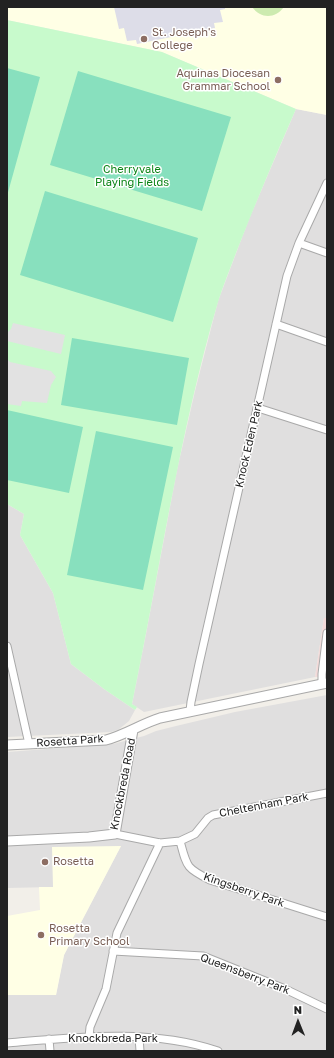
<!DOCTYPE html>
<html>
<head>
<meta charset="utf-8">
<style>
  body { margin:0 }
  #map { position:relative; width:334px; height:1058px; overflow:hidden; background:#f2efe9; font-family:"Golos Text",sans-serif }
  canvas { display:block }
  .frame { position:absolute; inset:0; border:8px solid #222; pointer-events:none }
  .north { position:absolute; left:278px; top:1002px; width:40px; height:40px; -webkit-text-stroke:3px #fff; paint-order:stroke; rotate:359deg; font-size:11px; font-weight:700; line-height:16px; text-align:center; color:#222 }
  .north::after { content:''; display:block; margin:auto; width:14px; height:18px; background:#222; clip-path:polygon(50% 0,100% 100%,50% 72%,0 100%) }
</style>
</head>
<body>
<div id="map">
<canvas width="334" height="1058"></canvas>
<div class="frame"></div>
<div class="north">N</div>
</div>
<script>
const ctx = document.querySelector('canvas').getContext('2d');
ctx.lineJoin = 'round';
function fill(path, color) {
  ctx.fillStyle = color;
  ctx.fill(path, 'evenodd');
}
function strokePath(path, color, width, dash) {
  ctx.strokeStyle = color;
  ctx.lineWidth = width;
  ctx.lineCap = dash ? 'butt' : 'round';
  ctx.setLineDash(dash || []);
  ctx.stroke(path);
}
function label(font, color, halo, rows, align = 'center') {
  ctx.font = font + ' "Golos Text",sans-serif';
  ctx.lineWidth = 3;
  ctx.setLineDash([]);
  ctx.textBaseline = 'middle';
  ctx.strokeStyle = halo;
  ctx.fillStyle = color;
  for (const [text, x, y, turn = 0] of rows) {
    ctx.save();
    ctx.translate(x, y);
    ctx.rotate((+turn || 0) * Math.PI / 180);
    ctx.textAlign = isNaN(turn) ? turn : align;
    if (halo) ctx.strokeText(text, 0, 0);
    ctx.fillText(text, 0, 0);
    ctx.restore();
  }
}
fill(new Path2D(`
  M296,109L327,115V618H324L315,677L144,712L132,704L145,639L177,470L195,391L218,301L249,219Z
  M7,504L24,514L20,535L53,593L71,664L104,689L135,710L129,721L118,730L111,732L7,737Z
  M327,695V1051H7V995H56L64,955L121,846L53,887L7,888V752L113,744L144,736L156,731L176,726L235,712Z`), '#e0dfdf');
fill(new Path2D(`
  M324,618H327V676L315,677Z`), '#f2dad9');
fill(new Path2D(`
  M7,7H327V115L296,109L162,52L7,20Z
  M121,846L64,955L56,995H7V916L40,910L39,887H53L52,847Z`), '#ffffe5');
fill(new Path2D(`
  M252,7H284C275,19 261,19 252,7Z`), '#cdebb0');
fill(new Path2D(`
  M7,20L162,52L296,109C275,157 255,204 236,253C230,269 223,286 218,302C179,434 160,570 132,704L137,707L135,710L104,689L71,664L53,593L20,535L24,514L7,504Z`), '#c8facc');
fill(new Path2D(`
  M7,68L40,77L7,196Z
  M78,71L231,117L202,211L50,165Z
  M45,191L198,238L173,322L20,275Z
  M72,338L189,358L177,425L61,405Z
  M7,410L83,427L69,493L7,480Z
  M96,431L173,447L143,590L67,575Z`), '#88e0be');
fill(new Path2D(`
  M13,323L65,335L61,354L7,341V333L11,329Z
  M7,359L10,362L51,371L56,377L51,385L47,403L22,401L21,406L7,404Z`), '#e2e2e2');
fill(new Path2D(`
  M114,7H225V9L220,10L223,22L214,23L215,28L137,44L136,40L127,41L124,28L119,29Z`), '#dddde8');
const minor = new Path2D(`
  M299,243L327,253
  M276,324L327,342
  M258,408L327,430
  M7,646L29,744
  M322,683V674L327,633
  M190,711L191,702L199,664L287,276L299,243L327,183
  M115,834L160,843L180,841L195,834L208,818L213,815L327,793
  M180,841C187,867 186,868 210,880L327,917
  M113,951L203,956L285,989L327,1009
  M89,1037L90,1027L106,989L117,933L160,843
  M139,1037L140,1051
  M49,1039L50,1051
  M7,1043C75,1037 152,1028 218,1051`);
const tertiary = new Path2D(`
  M7,745L106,740C125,735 141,724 160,718L327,683
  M7,841L89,837L115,834L133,730`);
strokePath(minor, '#a9a9a9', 9);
strokePath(tertiary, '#a9a9a9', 11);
strokePath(minor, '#fff', 7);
strokePath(tertiary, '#fff', 9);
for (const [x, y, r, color] of [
  [144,39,4,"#8d6e63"],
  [278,80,4,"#8d6e63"],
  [45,862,4,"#8d6e63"],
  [41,935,4,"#8d6e63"]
]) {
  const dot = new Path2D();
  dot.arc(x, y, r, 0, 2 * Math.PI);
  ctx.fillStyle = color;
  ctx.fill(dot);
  strokePath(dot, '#fff', 1.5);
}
label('11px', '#785e54', '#fff', [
  ["St. Joseph's",152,33],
  ["College",152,46],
  ["Aquinas Diocesan",270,74,"right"],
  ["Grammar School",270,87,"right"],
  ["Rosetta",53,862],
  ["Rosetta",49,929],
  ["Primary School",49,942]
], 'left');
label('11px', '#0c8416', '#fff', [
  ["Cherryvale",132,170],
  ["Playing Fields",132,183]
]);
label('11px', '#222', '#fff', [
  ["Knock Eden Park",249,444,-77],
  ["Rosetta Park",70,741,-4],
  ["Knockbreda Road",123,784,-79],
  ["Cheltenham Park",264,805,-11],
  ["Kingsberry Park",244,890,19],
  ["Queensberry Park",245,974,21],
  ["Knockbreda Park",113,1039]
]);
</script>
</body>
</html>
